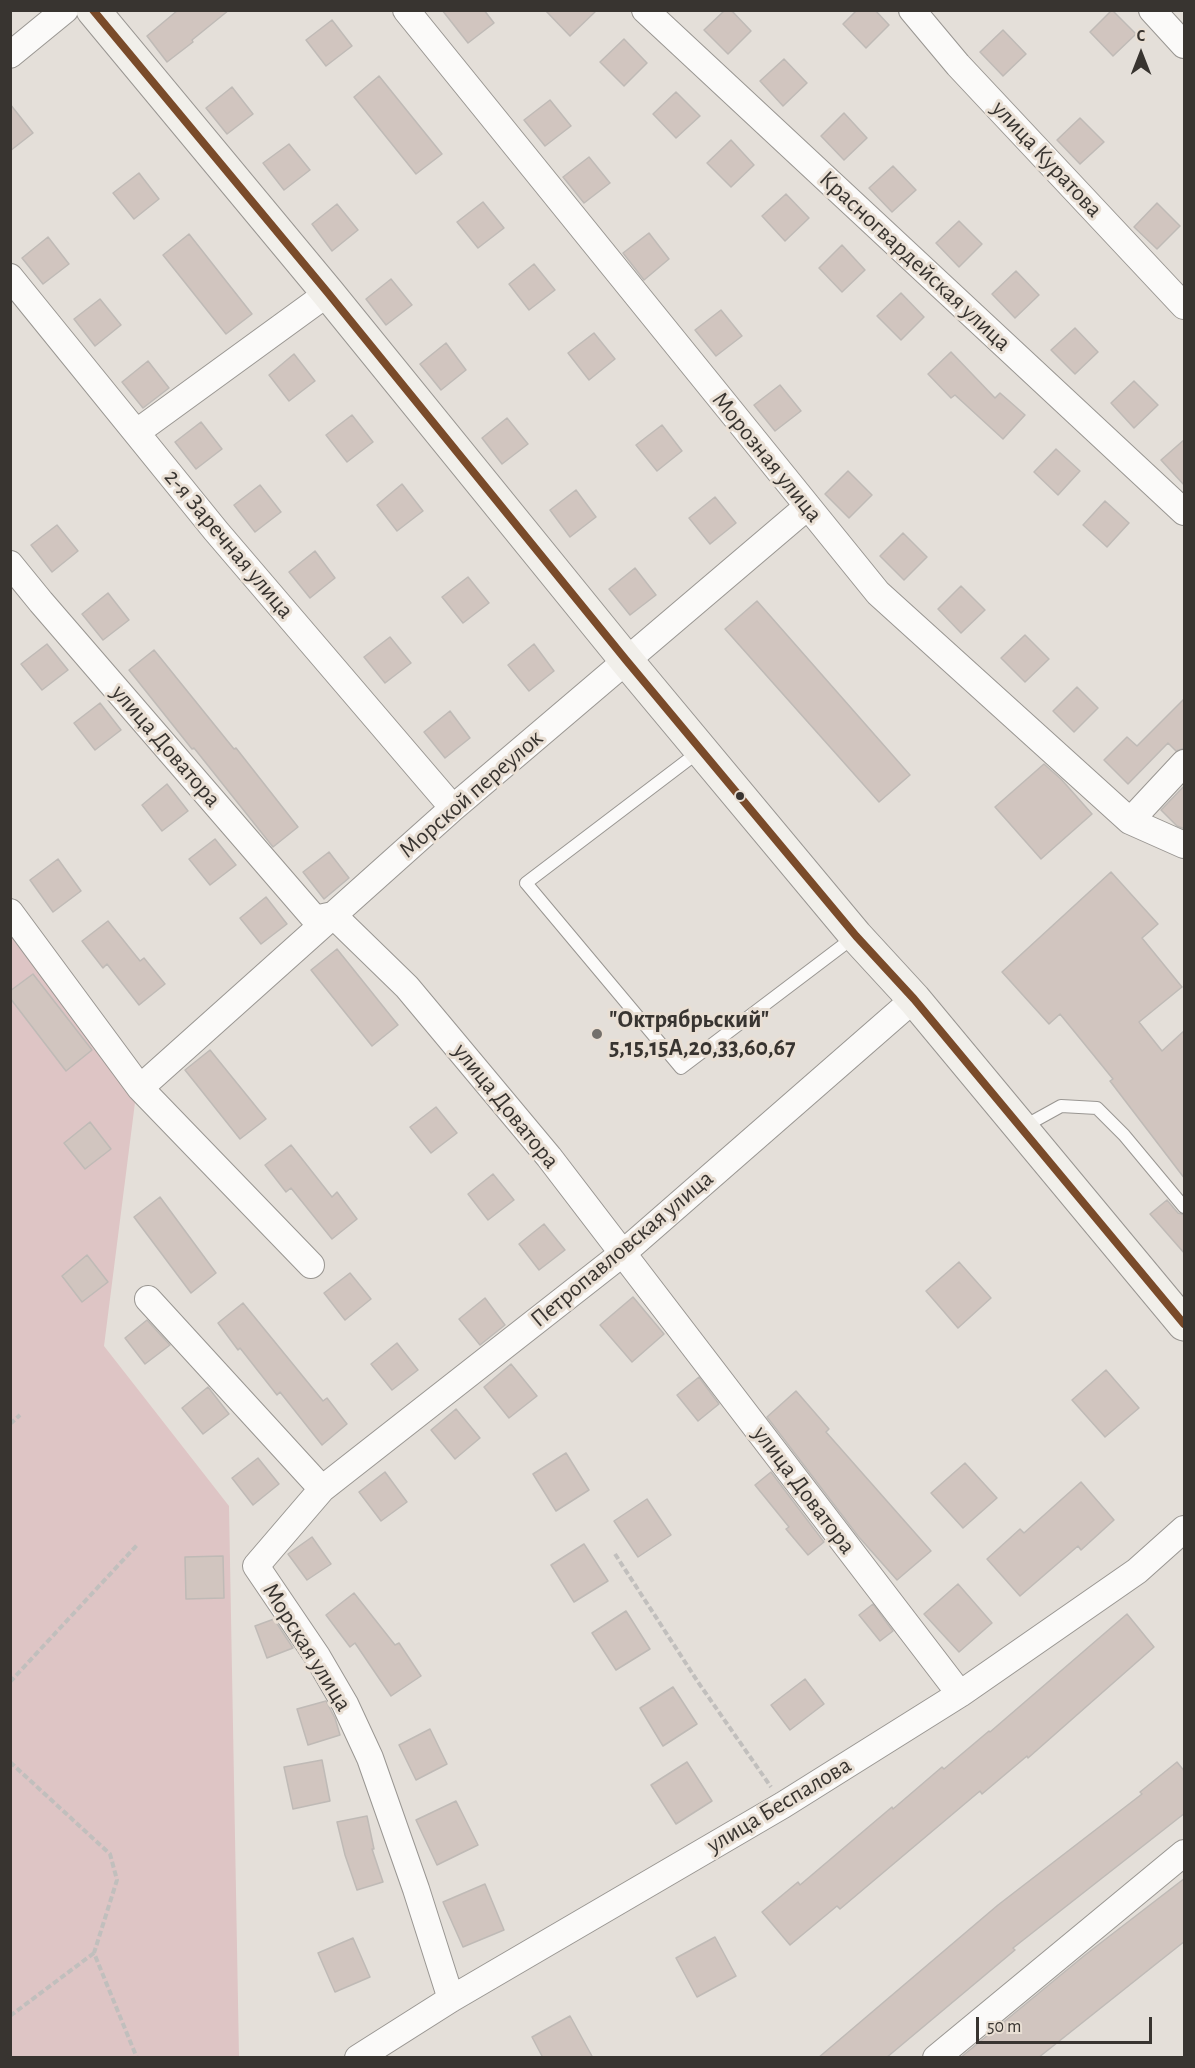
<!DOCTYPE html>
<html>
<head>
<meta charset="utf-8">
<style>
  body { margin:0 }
  #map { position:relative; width:1195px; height:2068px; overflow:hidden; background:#e4dfd9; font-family:"Alegreya Sans",sans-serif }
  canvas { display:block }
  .frame { position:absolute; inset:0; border:12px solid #383430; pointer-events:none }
  .north { position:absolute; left:1111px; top:24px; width:60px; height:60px; -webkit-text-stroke:4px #e9dfd4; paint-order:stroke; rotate:0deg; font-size:16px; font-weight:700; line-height:24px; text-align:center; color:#383430 }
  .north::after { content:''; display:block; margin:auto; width:21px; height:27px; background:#383430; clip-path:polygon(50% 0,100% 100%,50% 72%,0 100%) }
  .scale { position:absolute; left:976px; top:2017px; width:176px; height:27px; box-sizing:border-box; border:3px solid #383430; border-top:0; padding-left:8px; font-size:18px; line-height:21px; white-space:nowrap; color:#383430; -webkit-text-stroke:4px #e9dfd4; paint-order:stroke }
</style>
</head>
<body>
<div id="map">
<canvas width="1195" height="2068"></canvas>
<div class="frame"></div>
<div class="north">С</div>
<div class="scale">50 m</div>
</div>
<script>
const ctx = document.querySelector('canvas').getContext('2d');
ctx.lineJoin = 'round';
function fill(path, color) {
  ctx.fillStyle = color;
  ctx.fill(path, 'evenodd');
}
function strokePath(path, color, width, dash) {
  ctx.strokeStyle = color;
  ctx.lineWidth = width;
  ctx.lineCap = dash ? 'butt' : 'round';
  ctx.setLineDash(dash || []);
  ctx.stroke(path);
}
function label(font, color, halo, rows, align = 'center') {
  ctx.font = font + ' "Alegreya Sans",sans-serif';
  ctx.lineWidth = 6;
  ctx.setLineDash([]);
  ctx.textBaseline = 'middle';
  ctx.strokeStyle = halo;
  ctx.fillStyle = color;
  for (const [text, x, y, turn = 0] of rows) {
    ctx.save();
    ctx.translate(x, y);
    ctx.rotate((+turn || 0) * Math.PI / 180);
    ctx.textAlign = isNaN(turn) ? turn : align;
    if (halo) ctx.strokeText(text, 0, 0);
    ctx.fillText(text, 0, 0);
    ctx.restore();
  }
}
fill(new Path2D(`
  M10,909L138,1079L104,1346L229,1506L239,2057H11Z`), '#dec5c5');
const building = new Path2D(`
  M178,10H229L192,40L193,42L167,62L147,36Z
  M442,10H484L494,23L468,43Z
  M545,10H597L570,36Z
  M725,10H731L751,31L728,54L704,30Z
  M857,10H875L889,25L866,48L843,24Z
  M1112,10L1136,34L1113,56L1090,32Z
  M332,20L352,46L326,66L306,40Z
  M1003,30L1026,54L1003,76L980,52Z
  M624,39L647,63L624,86L600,62Z
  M784,59L807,83L783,106L760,81Z
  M379,76L442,154L416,174L354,97Z
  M232,87L253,114L227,134L206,108Z
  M676,92L700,116L676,138L653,114Z
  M550,100L571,126L545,146L524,120Z
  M10,104L33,133L10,151Z
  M844,113L867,138L844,160L821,136Z
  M1080,118L1104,142L1080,164L1057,140Z
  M731,140L754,165L731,187L707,163Z
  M289,144L310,170L284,190L263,163Z
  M589,157L610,183L584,203L563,177Z
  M893,166L916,190L892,212L869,188Z
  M139,173L159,199L134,219L113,193Z
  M786,194L809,218L785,241L762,216Z
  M483,202L504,228L478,248L457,222Z
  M1157,203L1180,226L1157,249L1134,227Z
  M337,204L358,230L332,251L312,224Z
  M959,221L982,244L959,267L936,243Z
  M649,233L669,259L644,280L623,253Z
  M189,234L252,314L226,334L163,255Z
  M48,237L69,264L43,284L22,258Z
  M842,245L865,270L842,292L819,268Z
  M534,264L555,290L529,310L509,284Z
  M1016,271L1039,295L1015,318L992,294Z
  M391,279L412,305L386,325L366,299Z
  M901,293L924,317L901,340L877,316Z
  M100,299L121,325L95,346L74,319Z
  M721,310L742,336L716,356L695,330Z
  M1075,328L1098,352L1075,374L1051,350Z
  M594,333L615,359L589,380L568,353Z
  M446,343L466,370L441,390L420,364Z
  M951,352L995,398L1000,393L1025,415L1003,439L955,395L951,398L928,374Z
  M294,354L315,381L289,401L269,375Z
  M148,361L169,388L143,408L122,382Z
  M1134,381L1158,405L1134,428L1111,403Z
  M780,385L801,411L775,431L754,405Z
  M352,415L373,442L347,462L326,435Z
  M507,418L528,444L502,464L482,438Z
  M201,422L222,449L196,469L175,442Z
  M662,425L682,451L657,471L636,445Z
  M1185,439V486L1161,460Z
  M1056,449L1080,471L1058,495L1034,472Z
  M848,471L872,495L849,518L825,494Z
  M402,484L423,511L397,531L377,505Z
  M260,485L281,512L255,532L234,505Z
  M576,490L596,517L570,537L550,510Z
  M715,497L736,523L710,544L689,518Z
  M1105,501L1129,523L1107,547L1083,525Z
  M57,525L78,551L52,572L31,545Z
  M903,533L927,557L904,580L880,556Z
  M315,551L335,578L310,598L289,572Z
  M635,568L656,595L630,615L609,589Z
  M468,577L489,603L463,623L442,597Z
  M961,586L985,610L961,633L938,609Z
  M108,593L129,620L103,640L82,614Z
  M757,601L910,775L879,802L725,629Z
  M1025,635L1049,659L1025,682L1001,658Z
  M390,637L411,663L385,683L364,657Z
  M47,644L68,670L42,690L21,664Z
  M534,644L554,671L529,691L508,665Z
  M154,650L234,749L236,748L298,827L273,847L194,748L192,749L129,670Z
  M1077,687L1098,708L1074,732L1053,711Z
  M1185,698V748L1176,751L1168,743L1128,784L1104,760L1127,737L1137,746Z
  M100,703L121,730L95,750L74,723Z
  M450,711L470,738L445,758L424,732Z
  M1044,764L1061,779L1092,814L1041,859L995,807Z
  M167,784L188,811L162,831L142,805Z
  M1185,785V829L1177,826L1161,810Z
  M215,839L236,865L210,885L189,859Z
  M329,852L349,878L324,899L303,872Z
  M58,859L81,891L53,912L30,880Z
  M1111,872L1158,924L1142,938L1182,987L1139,1022L1162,1051L1185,1030V1179L1110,1081L1113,1079L1060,1014L1049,1024L1002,972Z
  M266,897L287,924L261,944L240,918Z
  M108,921L140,961L144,958L165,984L139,1005L107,964L103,968L82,941Z
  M337,949L398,1025L372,1046L311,970Z
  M33,974L92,1050L66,1071L10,998V991Z
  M210,1050L266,1119L240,1139L185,1070Z
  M436,1107L457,1133L431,1153L410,1127Z
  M90,1122L111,1149L85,1169L64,1143Z
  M291,1145L332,1197L337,1192L357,1219L332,1239L291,1188L286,1192L265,1165Z
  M493,1174L514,1200L488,1220L468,1194Z
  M160,1197L216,1273L191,1293L134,1217Z
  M1167,1200L1178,1213L1185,1215V1254L1150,1214Z
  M544,1224L565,1250L539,1270L519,1244Z
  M87,1255L108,1282L82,1302L62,1276Z
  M959,1262L991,1298L958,1328L926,1291Z
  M350,1273L371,1299L345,1320L324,1293Z
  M633,1297L664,1334L632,1362L600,1325Z
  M485,1298L505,1325L480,1345L459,1319Z
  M243,1303L323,1401L327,1398L347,1424L322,1445L280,1392L277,1395L240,1348L238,1350L218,1323Z
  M147,1320L170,1345L145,1364L125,1338Z
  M397,1343L418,1370L392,1390L371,1364Z
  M511,1364L537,1396L509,1418L484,1387Z
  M1106,1370L1139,1408L1105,1437L1072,1400Z
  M699,1377L719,1404L698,1421L677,1395Z
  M208,1387L229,1414L203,1434L182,1408Z
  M796,1391L829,1429L826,1432L931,1551L897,1580L858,1536L767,1417Z
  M456,1409L480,1438L455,1459L431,1430Z
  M566,1453L589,1490L556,1511L533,1474Z
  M258,1458L279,1484L253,1505L232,1478Z
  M965,1463L997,1498L963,1528L931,1493Z
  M385,1472L407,1502L381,1521L359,1492Z
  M771,1472L824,1542L808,1555L786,1529L789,1527L755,1485Z
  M1081,1482L1114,1520L1081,1550L1078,1546L1020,1596L987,1559L1020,1529L1024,1533Z
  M647,1499L671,1535L638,1557L614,1521Z
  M312,1537L331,1564L307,1580L288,1554Z
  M584,1544L608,1581L574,1602L551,1565Z
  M223,1556L224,1598L186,1599L185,1557Z
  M958,1584L992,1623L959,1652L924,1614Z
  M354,1593L395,1645L399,1643L421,1676L391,1696L355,1643L350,1647L326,1615Z
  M873,1604L893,1631L880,1641L859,1615Z
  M626,1611L650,1649L616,1670L592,1633Z
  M1127,1614L1154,1647L1028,1758L1027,1756L982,1794L980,1791L840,1909L837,1906L790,1945L762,1912L798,1882L800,1885L892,1807L893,1809L942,1767L944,1769L989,1731L990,1732Z
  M274,1619L293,1648L267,1658L255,1626Z
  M805,1679L824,1704L790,1730L771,1705Z
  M673,1687L697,1724L663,1746L640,1708Z
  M326,1701L335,1718L340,1735L308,1745L297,1709Z
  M430,1729L447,1764L416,1780L399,1745Z
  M322,1760L330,1801L293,1809L284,1767Z
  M687,1762L712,1801L676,1824L651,1785Z
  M1177,1762L1185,1772V1813L1013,1948L1015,1950L886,2058H818L998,1905L1142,1794L1140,1792Z
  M456,1801L478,1845L437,1865L416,1820Z
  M367,1816L374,1849H372L383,1882L357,1890L345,1855L337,1822Z
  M1185,1878V1941L1156,1964L1038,2058H960L1085,1955Z
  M485,1884L504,1930L463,1947L443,1902Z
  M715,1937L736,1976L697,1997L676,1958Z
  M353,1938L370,1977L335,1992L318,1953Z
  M570,2016L593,2058H543L532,2037Z`);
fill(building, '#d1c5bf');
strokePath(building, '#bfbab6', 1.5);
const service = new Path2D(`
  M701,750L526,883L681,1068L854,937
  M1023,1127L1061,1106L1097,1108L1124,1135L1184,1207`);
const minor = new Path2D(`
  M406,10L878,593L1130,821L1184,845
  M645,10L1184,512
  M912,10L958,65L1184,306
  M1152,10L1184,45
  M10,55L65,10
  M10,277L216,531L453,808
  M137,432L328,293
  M10,564L41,602L315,919L333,915L407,987L549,1157L960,1694
  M1130,821L1184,763
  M10,912L140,1088L311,1265
  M140,1088L453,808L807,507
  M148,1299L322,1489L256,1566L317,1656L345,1704L370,1758L416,1889L451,1999
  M322,1489L623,1253L914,999
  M358,2058L451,1999L783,1805L960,1694L1137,1571L1184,1529
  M936,2058L1184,1853`);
const secondary = new Path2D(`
  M93,10L328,293L626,660L856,936L914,999L1184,1324`);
strokePath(service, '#999692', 14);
strokePath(minor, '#999692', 28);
strokePath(secondary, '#999692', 35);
strokePath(new Path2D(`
  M10,1424L20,1415
  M615,1554L698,1682L771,1787
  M10,1682L138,1544
  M10,1762L110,1854L117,1880L94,1953L137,2058
  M10,2016L94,1953`), '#c1bfbd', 4, [6, 3]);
strokePath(service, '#fbfaf9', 12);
strokePath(minor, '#fbfaf9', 26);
strokePath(secondary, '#f1efea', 33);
strokePath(new Path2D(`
  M93,10L328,293L626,660L856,936L914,999L1184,1324`), '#7a4b2a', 8);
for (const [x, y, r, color] of [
  [740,796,5,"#383430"],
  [597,1034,6,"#74706b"]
]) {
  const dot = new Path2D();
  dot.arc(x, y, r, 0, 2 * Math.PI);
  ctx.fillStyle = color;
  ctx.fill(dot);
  strokePath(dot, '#e9dfd4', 2);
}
label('24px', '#383430', '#e9dfd4', [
  ["улица Куратова",1047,159,47],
  ["Красногвардейская улица",915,261,43],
  ["Морозная улица",767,457,51],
  ["2-я Заречная улица",229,544,50],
  ["улица Доватора",166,746,49],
  ["Морской переулок",471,794,-41],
  ["улица Доватора",506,1106,51],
  ["Петропавловская улица",622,1249,-40],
  ["улица Доватора",804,1490,53],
  ["Морская улица",307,1647,58],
  ["улица Беспалова",779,1805,-31]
]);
label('bold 24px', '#383430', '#e9dfd4', [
  ["\"Октрябрьский\"",609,1020],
  ["5,15,15А,20,33,60,67",609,1048]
], 'left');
</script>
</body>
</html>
